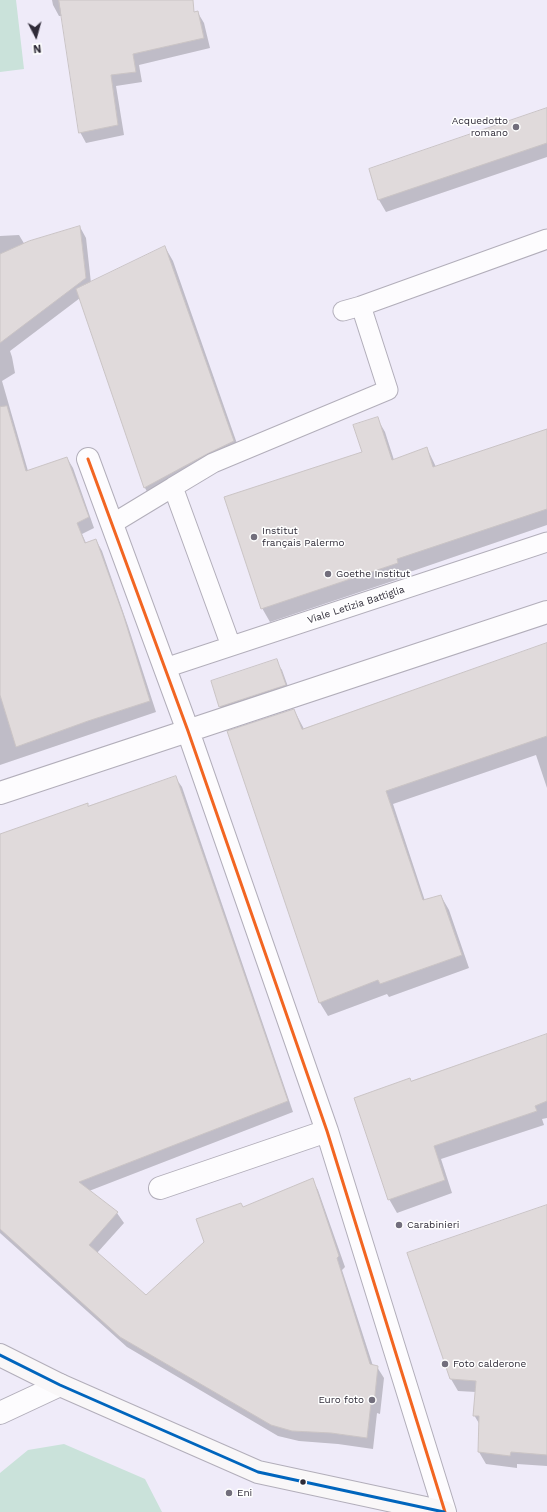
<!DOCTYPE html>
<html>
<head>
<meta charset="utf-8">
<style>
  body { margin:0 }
  #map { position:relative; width:547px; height:1512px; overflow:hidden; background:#efebf9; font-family:"Work Sans",sans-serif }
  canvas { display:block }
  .north { position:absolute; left:16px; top:16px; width:40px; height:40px; -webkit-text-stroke:3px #fff; paint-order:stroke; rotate:174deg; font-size:11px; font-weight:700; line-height:16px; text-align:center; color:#2f2b38 }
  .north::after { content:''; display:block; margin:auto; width:14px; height:18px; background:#2f2b38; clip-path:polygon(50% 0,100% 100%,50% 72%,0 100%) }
</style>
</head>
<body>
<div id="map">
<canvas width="547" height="1512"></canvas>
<div class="north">N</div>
</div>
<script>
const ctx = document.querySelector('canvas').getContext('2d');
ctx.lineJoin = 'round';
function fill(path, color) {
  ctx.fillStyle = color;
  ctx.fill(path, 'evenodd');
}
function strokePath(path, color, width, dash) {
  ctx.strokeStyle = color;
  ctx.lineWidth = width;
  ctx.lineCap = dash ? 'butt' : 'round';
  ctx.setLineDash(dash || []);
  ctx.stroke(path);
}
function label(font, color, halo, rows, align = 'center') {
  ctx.font = font + ' "Work Sans",sans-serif';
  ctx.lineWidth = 3;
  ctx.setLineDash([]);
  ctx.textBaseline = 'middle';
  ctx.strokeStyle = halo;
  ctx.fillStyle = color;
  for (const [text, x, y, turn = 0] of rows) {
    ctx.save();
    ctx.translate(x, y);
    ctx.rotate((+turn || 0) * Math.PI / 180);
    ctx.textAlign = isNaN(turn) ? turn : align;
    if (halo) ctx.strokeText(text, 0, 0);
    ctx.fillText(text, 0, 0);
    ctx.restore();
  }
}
fill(new Path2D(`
  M0,0H16L24,69L0,72Z
  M64,1444L145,1479L162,1512H0V1473L28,1450Z`), '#cae2da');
fill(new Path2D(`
  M52,0H108L198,13L204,23L210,48L139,65L142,82L116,86L124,135L86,143L80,132L62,16H59L53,5Z
  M547,110V157L386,212L379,200Z
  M80,227L86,238L91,283L165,247L173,261L241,455L153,502L145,488L80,298L10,351L12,357L15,373L2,381L28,471L67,458L73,468L94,528L82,534L86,543L96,540L102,551L128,626L156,712L0,765V236L19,235L25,245Z
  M377,418L385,432L394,460L427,448L436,467L547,430V525L404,574L405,577L270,622L262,608L363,452Z
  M547,644V788L536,755L393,804L425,901L441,896L449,910L469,968L389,997L387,994L328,1016L320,1003L228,732L294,710L304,729Z
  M276,661L282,670L291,695L225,716L220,707L212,682Z
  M175,777L182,787L293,1112L89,1191L117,1213L124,1223L97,1253L146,1297L243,1208L312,1179L318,1190L345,1267L342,1270L373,1366L377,1367L384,1378L380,1414L377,1413L373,1449L338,1444L299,1441L278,1436L127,1347L0,1233V835L88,807Z
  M547,1035V1118L542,1119L544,1125L441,1159L452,1193L397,1213L389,1199L411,1082Z
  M547,1206V1466L517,1464V1468L486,1464L479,1452L480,1425L474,1415L476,1392L458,1391L451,1379Z`), '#0003');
const building = new Path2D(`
  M59,0H193L194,12L198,11L204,38L133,54L136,72L111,75L118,125L79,133Z
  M547,108V143L378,200L369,169Z
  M80,226L86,278L0,343V254L29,241Z
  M165,246L234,441L207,454L144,488L76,289Z
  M7,406L26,471L67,457L89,517L77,523L85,543L96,539L123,614L150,701L88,721L16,747L0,695V407Z
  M378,417L392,460L427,447L433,467L547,429V509L397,559L398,563L261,609L224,497L362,452L353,425Z
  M547,643V736L386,791L423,900L441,895L462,955L380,984L378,980L319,1003L227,731L294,709L302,729Z
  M277,659L286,685L219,707L211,681Z
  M176,776L288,1101L79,1182L118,1212L89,1245L146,1295L204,1242L196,1219L241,1203L243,1207L313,1178L339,1256L337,1258L370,1364L378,1366L374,1404L371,1403L367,1438L331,1433L292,1431L271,1425L120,1337L0,1229V834L88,803V806Z
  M547,1034V1101L535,1106L537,1111L434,1146L445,1180L388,1200L354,1098L410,1078L411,1081Z
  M547,1205V1455L511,1452L510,1456L478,1452L479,1416H473L476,1381L450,1379L407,1253Z`);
fill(building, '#e0dadb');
strokePath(building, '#cac4c5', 1);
const lane = new Path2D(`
  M343,311L361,306
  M112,524L173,487
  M231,646L173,487L213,463L388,390L361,306L547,239
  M165,668L547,542`);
const street = new Path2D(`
  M88,459L188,731L327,1131L445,1512
  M0,793L547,612
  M160,1188L327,1131
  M0,1413L60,1385`);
const secondary = new Path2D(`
  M0,1355L60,1385L258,1472L444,1512`);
strokePath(lane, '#b2aeba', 21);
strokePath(street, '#b2aeba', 24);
strokePath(secondary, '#b2aeba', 24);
strokePath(lane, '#fdfcfe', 19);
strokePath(street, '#fdfcfe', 22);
strokePath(secondary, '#f9f7f8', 22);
strokePath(new Path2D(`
  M88,459L188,731L327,1131L445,1512`), '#f26522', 3);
strokePath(new Path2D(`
  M0,1355L60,1385L258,1472L444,1512`), '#0065bd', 3);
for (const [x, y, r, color] of [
  [516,127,4,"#726e7c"],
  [254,537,4,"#726e7c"],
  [328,574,4,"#726e7c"],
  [399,1225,4,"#726e7c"],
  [445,1364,4,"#726e7c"],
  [372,1400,4,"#726e7c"],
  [303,1482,3.5,"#2f2b38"],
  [229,1493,4,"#726e7c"]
]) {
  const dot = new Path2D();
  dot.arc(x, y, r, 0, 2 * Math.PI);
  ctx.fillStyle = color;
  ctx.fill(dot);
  strokePath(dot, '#fff', 1.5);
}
label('10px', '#2f2b38', '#fff', [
  ["Acquedotto",508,121,"right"],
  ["romano",508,133,"right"],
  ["Institut",262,531],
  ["français Palermo",262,543],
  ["Goethe Institut",336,574],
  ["Carabinieri",407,1225],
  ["Foto calderone",453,1364],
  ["Euro foto",364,1400,"right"],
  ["Eni",237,1493]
], 'left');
label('10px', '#2f2b38', '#fff', [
  ["Viale Letizia Battiglia",356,605,-18]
]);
</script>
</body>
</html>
